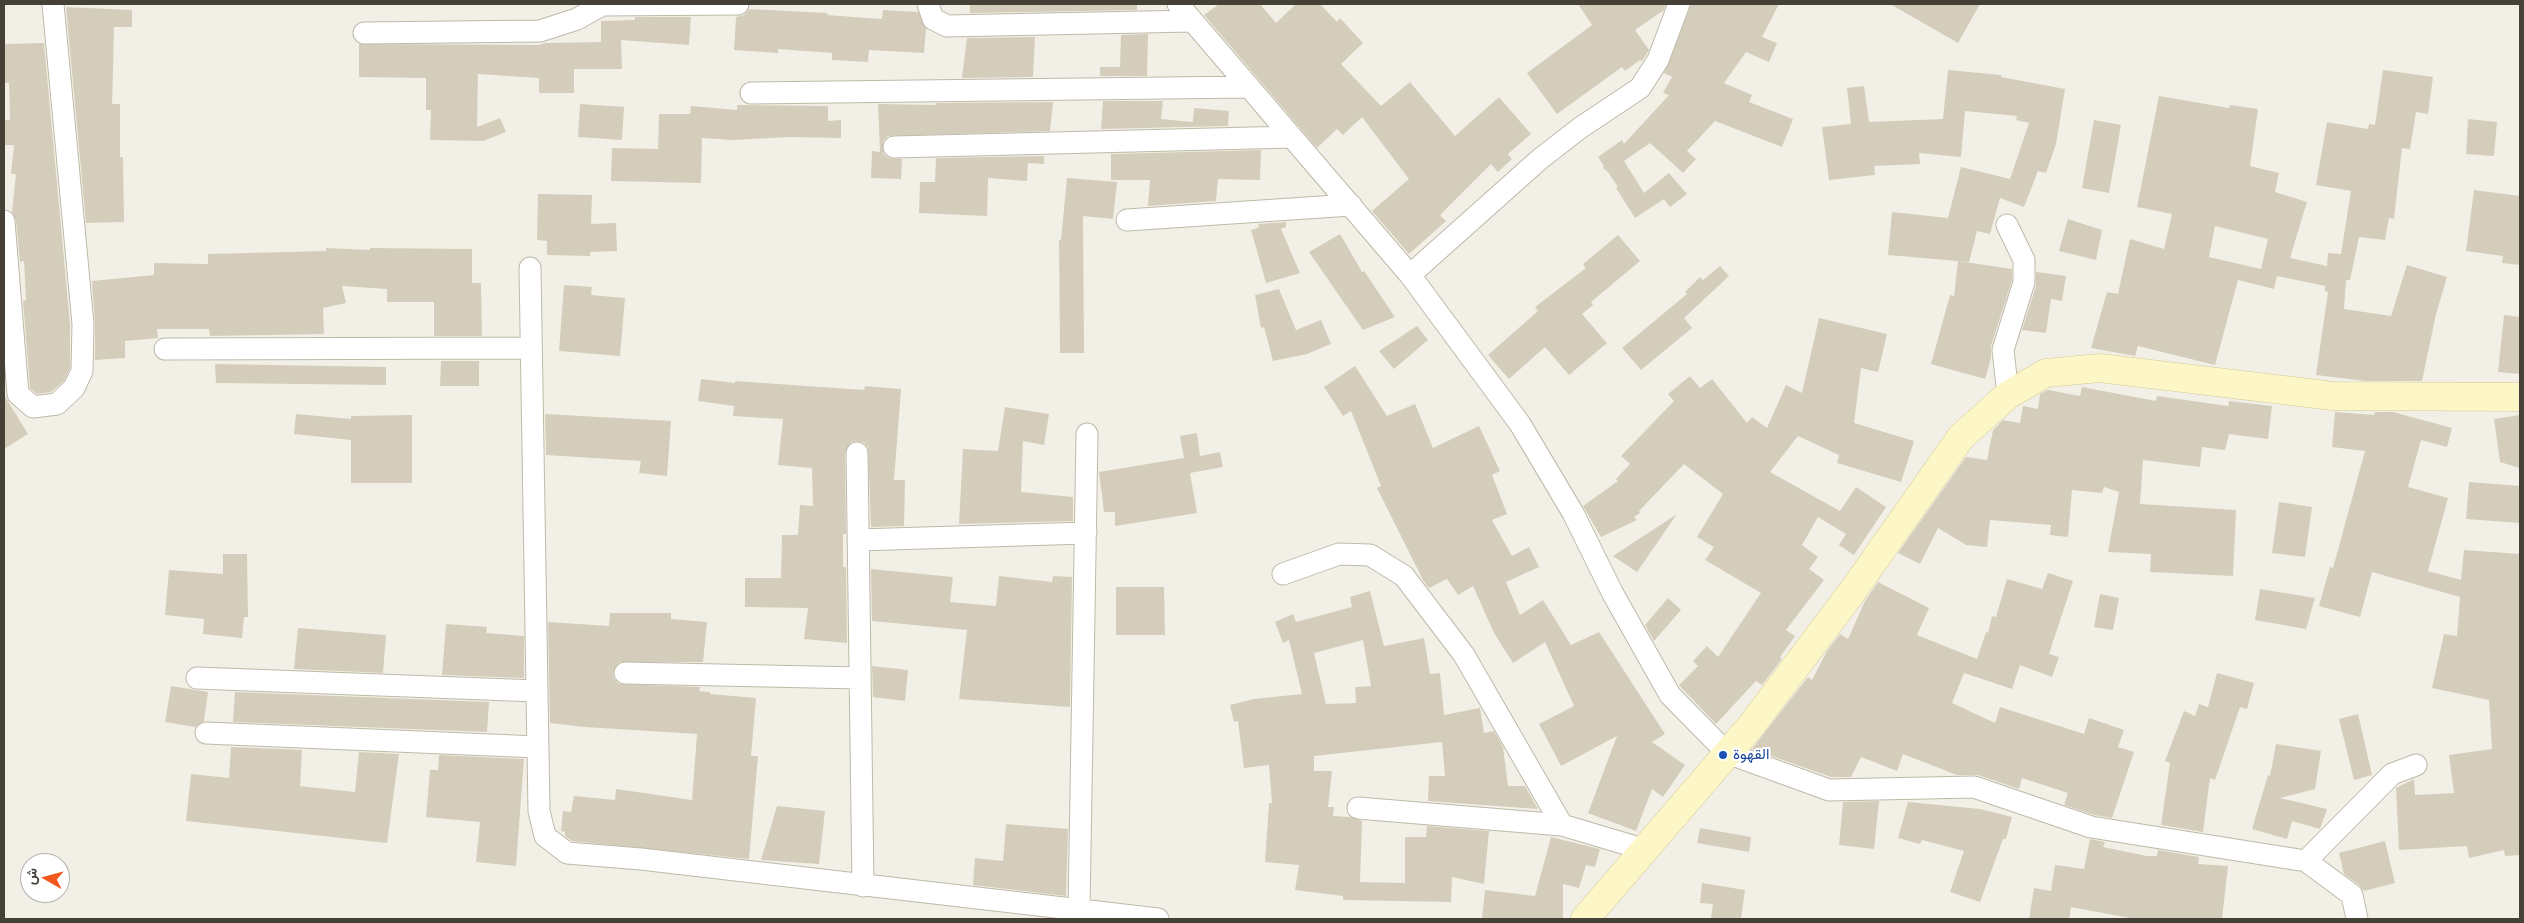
<!DOCTYPE html>
<html>
<head>
<meta charset="utf-8">
<style>
  body { margin:0 }
  #map { position:relative; width:2524px; height:923px; overflow:hidden; background:#f2f0e6; font-family:Helvetica,Vazirmatn,sans-serif }
  canvas { display:block }
  .frame { position:absolute; inset:0; border:5px solid #454136; pointer-events:none }
  .north { position:absolute; left:20px; top:853px; width:50px; height:50px; box-sizing:border-box; background:#fff; border:1px solid #b5b3af; border-radius:50%; rotate:277deg; font-size:14px; font-weight:700; line-height:20px; text-align:center; color:#454136 }
  .north::after { content:''; display:block; margin:auto; width:18px; height:22px; background:#f3561d; clip-path:polygon(50% 0,100% 100%,50% 72%,0 100%) }
</style>
</head>
<body>
<div id="map">
<canvas width="2524" height="923"></canvas>
<div class="frame"></div>
<div class="north">ش</div>
</div>
<script>
const ctx = document.querySelector('canvas').getContext('2d');
ctx.lineJoin = 'round';
function fill(path, color) {
  ctx.fillStyle = color;
  ctx.fill(path, 'evenodd');
}
function strokePath(path, color, width, dash) {
  ctx.strokeStyle = color;
  ctx.lineWidth = width;
  ctx.lineCap = dash ? 'butt' : 'round';
  ctx.setLineDash(dash || []);
  ctx.stroke(path);
}
function label(font, color, halo, rows, align = 'center') {
  ctx.font = font + ' Helvetica,Vazirmatn,sans-serif';
  ctx.lineWidth = 4;
  ctx.setLineDash([]);
  ctx.textBaseline = 'middle';
  ctx.strokeStyle = halo;
  ctx.fillStyle = color;
  for (const [text, x, y, turn = 0] of rows) {
    ctx.save();
    ctx.translate(x, y);
    ctx.rotate((+turn || 0) * Math.PI / 180);
    ctx.textAlign = isNaN(turn) ? turn : align;
    if (halo) ctx.strokeText(text, 0, 0);
    ctx.fillText(text, 0, 0);
    ctx.restore();
  }
}
fill(new Path2D(`
  M970,4H1137V10L970,13Z
  M1219,4H1260L1276,23L1296,4H1320L1337,22L1340,18L1363,43L1341,64L1381,106L1410,82L1455,136L1499,97L1531,134L1508,154L1512,159L1498,172L1491,164L1440,215L1446,221L1409,254L1372,211L1409,179L1362,117L1343,135L1337,129L1317,148L1204,15Z
  M1578,4H1666L1664,10L1635,30L1649,50L1642,61L1640,60L1625,71L1622,67L1557,114L1527,73L1592,25Z
  M1691,4H1779L1762,37L1777,43L1769,62L1746,52L1724,83L1752,95L1749,102L1793,119L1782,147L1715,121L1687,151L1696,159L1683,173L1650,143L1624,161L1644,193L1669,173L1687,194L1670,207L1664,199L1635,218L1616,188L1618,187L1608,172L1603,168L1604,166L1598,157L1622,140L1624,144L1669,95L1663,93L1672,77L1664,73Z
  M1890,4H1980L1958,43Z
  M66,7L132,10V27H114L113,71L112,104H120V157H123L124,222L86,223Z
  M749,9L828,13L827,15L882,19L883,10L918,12L926,28L924,53L869,50L868,62L832,60V53L778,49V53L734,50L736,17L744,15Z
  M635,17H691L689,45L621,40L622,69H574V93H539V78L478,74L477,127L500,118L506,132L483,141L430,140L431,110H426V78L359,77V44L539,45L545,43L601,42V21L635,20Z
  M1148,34L1147,76H1100V67H1120L1121,35Z
  M1035,37L1033,77L962,78L967,38Z
  M44,43L70,324V368L64,381L51,392L37,394L30,388L23,301L26,300L24,261L20,262L16,220L12,212L16,174H11L14,145H5L4,120H10L9,83H4V44Z
  M1948,70L2001,75V77L2065,89L2056,144L2046,173L2038,171L2024,207L2000,198L1990,234L1977,231L1969,262L1888,255L1892,212L1948,218L1961,167L2010,179L2029,123L2016,120L2017,116L1965,111L1961,157L1919,153L1920,164L1874,166L1875,175L1829,180L1822,127L1851,124L1847,88L1864,86L1869,122L1943,119Z
  M2383,70L2433,77L2428,114L2416,112L2410,149L2402,148L2394,219L2389,218L2385,240L2359,237L2350,280H2346L2344,309L2391,316L2407,265L2447,277L2436,314L2422,381H2365L2316,375L2328,292L2325,291V286L2277,276L2274,289L2238,280L2215,365L2138,346L2135,356L2091,348L2107,292L2118,294L2130,239L2164,249L2172,214L2137,207L2159,96L2229,108L2230,105L2258,109L2250,166L2279,173L2275,192L2307,202L2290,258L2327,266L2328,253L2341,254L2351,191L2316,185L2327,122L2368,129L2369,124L2375,125ZM2215,226L2268,239L2261,269L2209,257Z
  M1103,101H1163L1161,119L1193,122L1194,108L1229,111L1228,126L1101,129Z
  M1053,102L1050,131L888,136L883,141V153L888,158L902,159L901,179L871,178L872,151L880,152L878,104L936,105V103Z
  M580,104L624,107L622,140L578,137Z
  M737,105L828,106V121L841,120V138L788,137L733,140L702,138L701,183L611,181L612,148L658,149L659,114H690L691,106L737,110Z
  M2468,119L2497,122L2494,156L2466,154Z
  M2094,120L2121,125L2109,193L2082,188Z
  M1261,150L1260,180L1218,179L1216,201L1148,206L1150,180H1111V154Z
  M1044,156V164L1028,163L1027,181L988,178L987,216L919,213L920,182H935L936,158Z
  M1067,178L1117,182L1113,219L1083,216L1084,353H1060L1059,240H1061Z
  M2474,190L2520,196V265L2502,263L2503,256L2466,251Z
  M538,194L592,195L591,224L616,223L617,251L590,252V256L547,255V241L537,240Z
  M2068,219L2102,230L2096,260L2059,251Z
  M1286,222V227L1281,229L1300,273L1266,283L1251,230L1258,228L1259,224Z
  M1340,234L1362,272L1364,271L1395,317L1363,330L1309,252Z
  M1618,235L1640,261L1591,302L1593,305L1582,314L1607,343L1569,375L1545,347L1509,379L1488,355L1538,311L1535,307L1586,268L1583,264Z
  M326,248L370,250V248L472,249V283H481L482,336H434V302H387V289L342,286L346,303L323,308L324,334L210,336L209,329H157L158,338L125,341V358L95,360V323L92,281L154,275V263L208,264V254L326,251Z
  M1958,261L2012,269V280L1991,346V358L1985,379L1931,364L1950,295L1954,296Z
  M1720,266L1729,276L1684,318L1692,328L1641,370L1622,348L1687,294L1685,292L1700,277L1703,280Z
  M2036,272L2066,276L2062,301L2051,299L2046,333L2022,330L2036,286Z
  M564,285L592,287L591,295L625,298L620,356L559,351Z
  M1279,289L1296,330L1321,320L1331,344L1307,354L1273,361L1264,327L1261,328L1255,295Z
  M2504,315L2520,317V374L2498,372Z
  M1819,318L1887,334L1878,372L1861,368L1854,423L1914,441L1901,482L1837,463L1839,455L1798,436L1770,472L1840,511L1856,487L1886,507L1854,555L1839,545L1846,534L1818,517L1802,545L1818,557L1809,569L1824,580L1786,630L1795,636L1780,657L1782,659L1762,685L1756,681L1716,724L1679,685L1698,666L1693,661L1707,646L1718,657L1761,593L1705,560L1714,547L1697,537L1723,494L1684,464L1639,511L1640,513L1634,517L1637,520L1601,537L1583,506L1618,481L1616,479L1630,464L1621,456L1674,401L1668,394L1690,376L1700,388L1712,379L1747,423L1752,417L1767,428L1786,385L1802,393Z
  M1417,326L1428,340L1394,369L1379,351Z
  M441,361H479V386H440Z
  M215,364L386,367V385L216,383Z
  M1355,366L1387,416L1415,404L1433,448L1479,426L1500,471L1492,475L1507,514L1492,520L1512,556L1529,547L1539,567L1506,582L1520,615L1543,600L1571,645L1599,632L1665,734L1652,742L1685,765L1663,797L1652,789L1636,831L1588,813L1617,736L1561,766L1539,724L1574,706L1545,642L1513,663L1494,633L1473,586L1458,595L1447,579L1429,588L1423,580L1377,488L1381,486L1351,411L1343,416L1324,387Z
  M701,379L735,383V381L864,390L865,386L901,389L894,480H905L904,526L871,527L868,447L863,442L856,441L850,443L845,453L846,534H843V567H846L847,643L804,639L808,608L745,607V578H781L782,535H798L800,505L813,506L812,468L778,465L783,419L733,416L734,406L698,401Z
  M2082,387L2156,401L2157,396L2228,406L2229,401L2272,406L2268,439L2229,434L2225,450L2202,447L2200,467L2143,460L2140,504L2236,510L2233,576L2150,572L2151,554L2108,552L2119,492L2104,487L2102,493L2072,490L2068,537L2050,535L2051,525L1990,520L1987,547L1966,545L1938,528L1920,564L1898,553L1966,457L1987,460L1993,430L2003,420L2020,423L2023,406L2038,409L2040,394L2048,390L2080,396Z
  M4,395L28,434L4,449Z
  M1005,407L1049,414L1044,445L1023,441L1021,492L1073,497V521L959,524L963,449L998,451Z
  M2335,412L2374,415L2375,412H2393L2452,428L2447,447L2421,440L2408,487L2448,498L2428,571L2461,580L2464,550L2520,554V855L2505,856L2504,850L2469,858L2467,846L2399,850L2396,788L2414,779L2415,795L2454,793L2449,755L2492,749L2489,700L2432,688L2444,634L2457,636L2460,597L2372,572L2360,617L2319,606L2330,567L2333,568L2365,451L2332,447Z
  M296,414L351,419V416L412,415V483H351V440L294,434Z
  M545,414L671,421L667,476L639,473L641,461L546,455Z
  M2520,415V468L2500,462L2494,419Z
  M1197,433L1200,456L1220,452L1223,467L1190,473L1197,513L1115,526V512H1104L1099,472L1184,458L1180,436Z
  M2469,482L2520,486V523L2466,519Z
  M2279,502L2312,507L2305,557L2272,553Z
  M1677,514L1637,572L1613,556Z
  M223,554H247L248,617H244L242,638L203,634L204,619L165,615L169,570L223,574Z
  M871,569L953,577L950,602L996,606L999,576L1052,582L1053,576L1072,577L1070,707L959,699L967,630L872,621Z
  M2048,573L2073,581L2049,654L2059,657L2052,677L2020,665L2012,689L1964,673L1952,703L1995,723L2000,707L2084,734L2089,718L2124,730L2118,747L2134,752L2112,818L2094,815L2064,805L2068,793L2022,778L2019,789L1978,775H1957L1903,754L1897,771L1861,757L1851,777H1831L1752,749L1808,677L1812,680L1827,651L1840,634L1848,639L1865,601L1878,582L1929,608L1917,635L1977,659L1986,632L1988,633L1992,616L1996,617L2007,579L2042,589Z
  M1116,587H1164L1165,635H1116Z
  M2260,589L2315,598L2306,629L2255,620Z
  M1370,591L1384,646L1424,638L1430,674L1440,673L1444,715L1480,708L1484,733L1494,731L1503,747L1508,786H1525L1538,809L1428,801L1429,776H1445L1442,742L1314,756V771H1332L1328,807H1334L1333,816L1350,817L1362,821L1360,882L1405,883V837H1426L1427,826L1489,831L1484,884L1452,877L1451,902L1343,900V896L1295,890L1299,865L1265,862L1269,803H1272L1269,765L1244,768L1238,721L1234,722L1230,705L1254,699L1302,694L1289,640L1283,643L1275,622L1293,614L1296,622L1352,607L1350,597ZM1363,640L1371,686L1355,687L1356,703L1326,704L1314,653Z
  M2100,594L2119,598L2113,630L2094,627Z
  M1668,598L1681,610L1654,641L1645,625Z
  M610,613H671V619L707,622L703,662H619L613,672L614,679L619,684L700,687L699,691L710,692V694L756,698L751,756H758L749,859L572,841L565,836V832L561,831L563,811L571,812L574,796L615,800L616,789L692,800L697,734L584,727L550,723L548,622L609,626Z
  M446,624L487,627L486,633L524,636V678L442,675Z
  M298,628L386,635L383,673L294,669Z
  M872,666L908,670L905,701L873,697Z
  M2217,673L2254,683L2247,709L2240,707L2215,780L2210,778L2203,832L2161,825L2170,763L2165,761L2184,711L2195,716L2199,704L2208,707Z
  M171,686L208,692L204,721L195,727L165,722Z
  M235,692L489,702L487,732L233,722Z
  M2358,714L2372,775L2354,780L2339,719Z
  M2276,744L2321,751L2315,789L2280,798L2327,809L2320,829L2292,821L2287,839L2252,829L2268,775L2270,776Z
  M231,747L302,750L300,786L355,792L359,752L399,754L387,843L186,821L191,774L229,778Z
  M439,755L524,759L516,866L476,862L480,822L426,817L430,770H438Z
  M1879,801L1874,849L1839,845L1843,802Z
  M1908,802L1980,809L2012,817L2006,839H2003L1980,902L1950,892L1964,851L1922,840L1920,844L1898,838Z
  M777,806L825,811L819,864L761,860Z
  M1006,824L1068,829L1066,896L973,885L975,858L1003,861Z
  M1700,828L1751,837L1749,852L1697,843Z
  M1551,837L1600,849L1595,867L1586,865L1579,888L1563,884V919H1482L1485,890L1535,896Z
  M2090,839L2105,842L2103,847L2147,856H2157L2158,850L2199,857L2198,864L2228,866L2222,919H2135L2071,907L2069,919H2029L2034,888L2051,891L2055,865L2084,869Z
  M2385,841L2395,883L2364,891L2359,885L2344,874L2339,853Z
  M1702,883L1745,890L1741,919H1711L1713,904L1700,903Z`), '#d4cdbc');
const street = new Path2D(`
  M928,4L933,19L947,26L1192,21
  M1178,4L1410,275L1520,424L1573,513L1613,594L1670,695L1727,753L1829,790L1974,787L2091,827L2306,861L2352,895L2357,919
  M364,33L540,31L577,19L602,5L738,4
  M751,93L1248,87
  M894,147L1292,137
  M1127,220L1351,205
  M4,221L18,394L33,407L57,404L74,388L82,371L83,324L53,4
  M2007,225L2024,260V282L2003,350L2008,395
  M530,268L539,811L545,836L567,853L641,859L1158,919
  M1410,275L1540,159L1580,128L1640,88L1658,60L1679,4
  M165,349L531,348
  M857,453L863,886
  M858,540L1086,533
  M1283,574L1339,554L1370,555L1404,576L1464,655L1562,825
  M625,673L860,678
  M197,678L537,691
  M206,733L538,747
  M1358,808L1562,825L1646,850
  M2306,861L2392,774L2416,765
  M1079,910L1087,434`);
const secondary = new Path2D(`
  M1585,919L1751,726L1852,592L1961,437L2008,395L2046,373L2100,368L2333,396L2520,397`);
strokePath(street, '#beb9a9', 23);
strokePath(secondary, '#d1c897', 29);
strokePath(street, '#fff', 21);
strokePath(secondary, '#fdf6c6', 28);
for (const [x, y, r, color] of [
  [1723,755,5,"#1a4fb4"]
]) {
  const dot = new Path2D();
  dot.arc(x, y, r, 0, 2 * Math.PI);
  ctx.fillStyle = color;
  ctx.fill(dot);
  strokePath(dot, '#fff', 2);
}
label('15px', '#164399', '#fff', [
  ["القهوة",1733,755]
], 'left');
</script>
</body>
</html>
